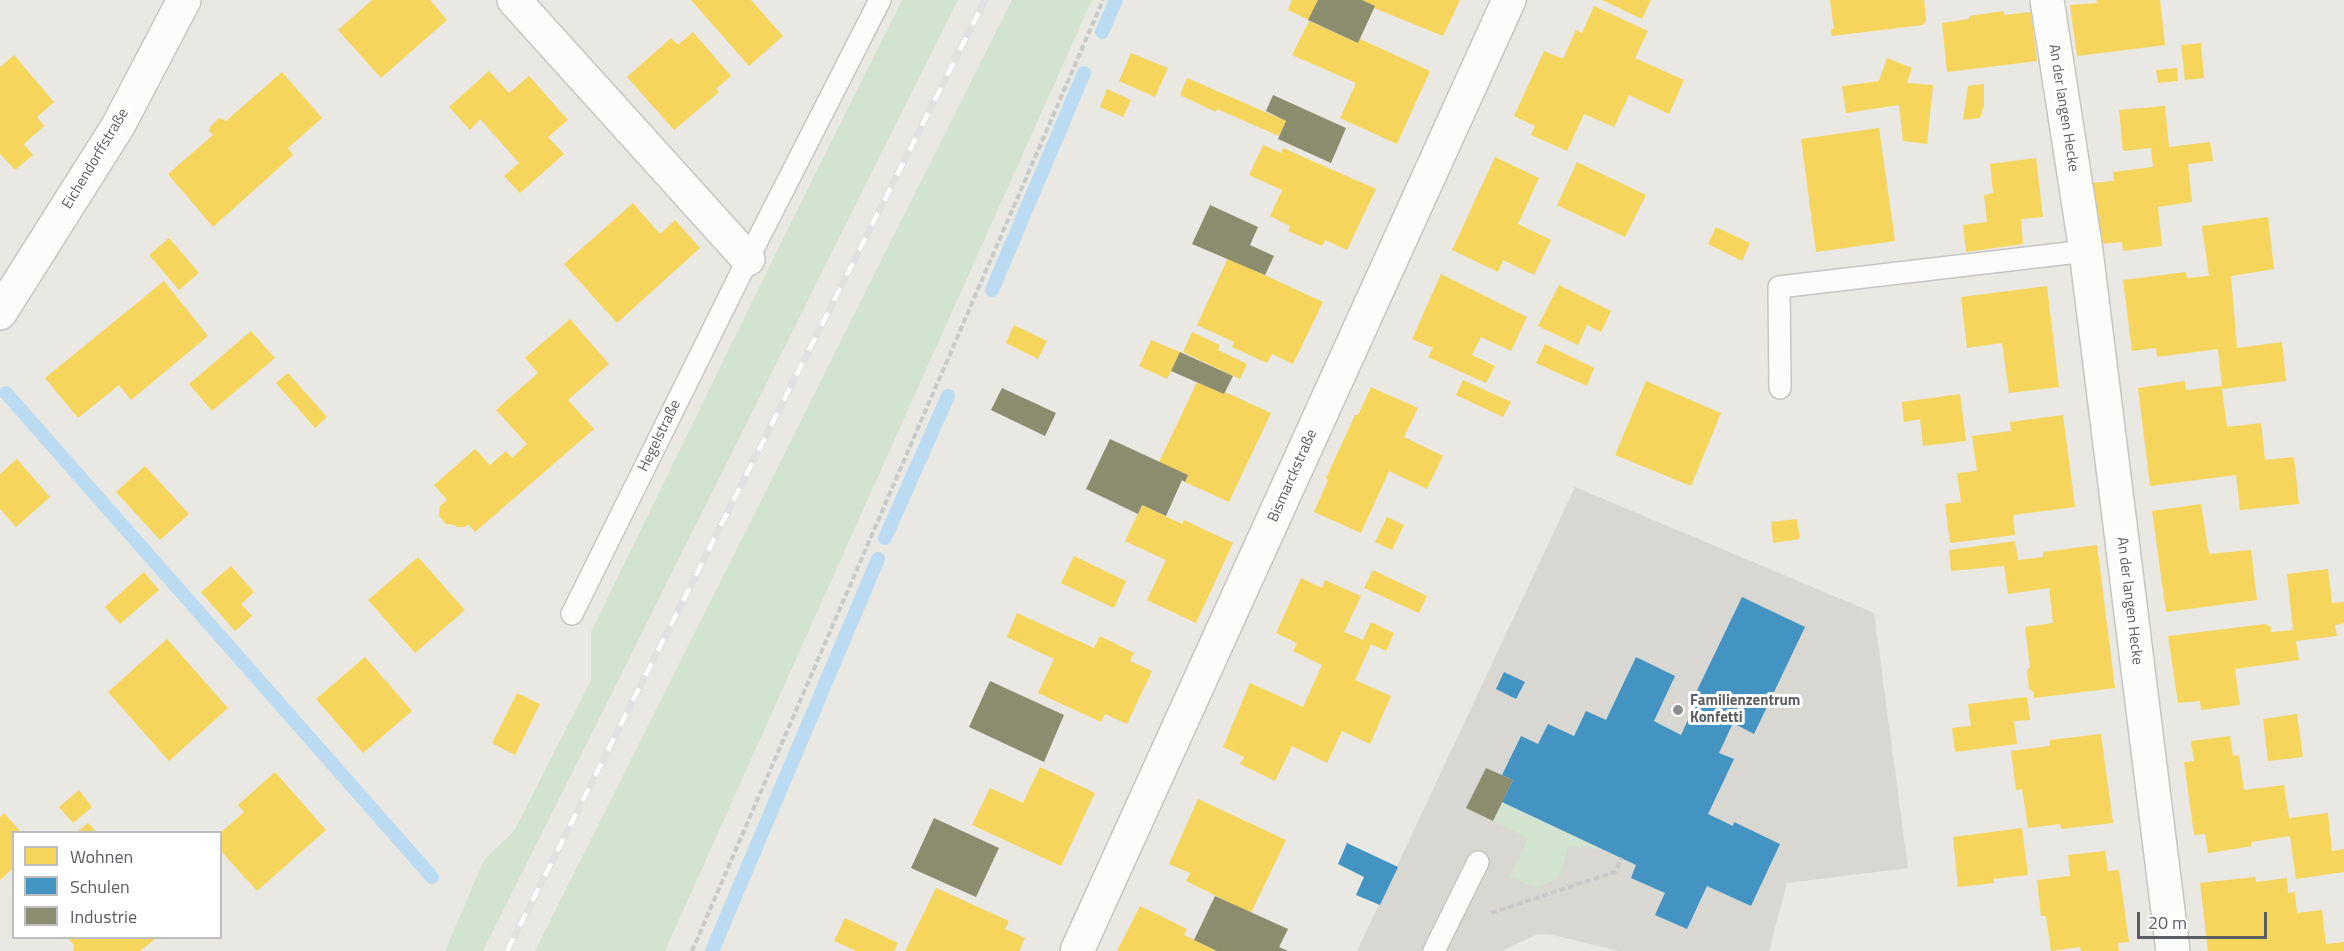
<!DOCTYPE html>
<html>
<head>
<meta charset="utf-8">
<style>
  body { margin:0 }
  #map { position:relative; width:2344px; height:951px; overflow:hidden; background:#e9e8e3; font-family:"Titillium Web",sans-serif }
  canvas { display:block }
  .legend { position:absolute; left:12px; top:831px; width:210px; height:108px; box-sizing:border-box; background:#fff; border:2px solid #bdbec0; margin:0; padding:8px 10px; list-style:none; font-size:18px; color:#5a5d61 }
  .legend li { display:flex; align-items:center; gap:12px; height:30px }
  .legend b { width:30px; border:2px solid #bdbec0 }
  .scale { position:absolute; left:2137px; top:912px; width:130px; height:27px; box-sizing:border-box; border:3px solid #5a5d61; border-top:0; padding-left:8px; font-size:18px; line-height:21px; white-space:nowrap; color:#5a5d61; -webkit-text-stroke:4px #fff; paint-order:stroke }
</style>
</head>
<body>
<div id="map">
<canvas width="2344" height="951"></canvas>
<ul class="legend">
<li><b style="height:16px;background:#f6d55c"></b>Wohnen</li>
<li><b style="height:16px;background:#4393c3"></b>Schulen</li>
<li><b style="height:16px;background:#8c8c6e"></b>Industrie</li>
</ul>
<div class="scale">20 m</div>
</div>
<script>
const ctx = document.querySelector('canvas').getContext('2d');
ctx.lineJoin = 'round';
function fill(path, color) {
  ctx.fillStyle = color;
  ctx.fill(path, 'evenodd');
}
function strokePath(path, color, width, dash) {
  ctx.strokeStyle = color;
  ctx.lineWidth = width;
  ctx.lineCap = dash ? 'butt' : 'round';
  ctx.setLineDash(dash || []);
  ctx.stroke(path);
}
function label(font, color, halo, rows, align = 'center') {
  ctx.font = font + ' "Titillium Web",sans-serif';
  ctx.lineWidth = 6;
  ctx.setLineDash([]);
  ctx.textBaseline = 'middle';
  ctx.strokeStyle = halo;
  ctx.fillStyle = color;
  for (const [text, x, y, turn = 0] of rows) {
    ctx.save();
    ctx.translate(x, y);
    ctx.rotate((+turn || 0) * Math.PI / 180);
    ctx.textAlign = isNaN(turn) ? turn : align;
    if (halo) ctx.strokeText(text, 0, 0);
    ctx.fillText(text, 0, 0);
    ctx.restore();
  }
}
fill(new Path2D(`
  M1575,487L1874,613L1908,868L1787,883L1769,951H1618L1553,935L1538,934L1502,951H1357Z`), '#d9d7d2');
fill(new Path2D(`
  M902,0H958L483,951H445L484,860L514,831L591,680V632L768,269Z
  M1012,0H1092L665,951H535Z
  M1502,802L1604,850L1569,845L1559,878L1536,888L1510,877L1528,838L1493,821Z`), '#d2e4d0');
fill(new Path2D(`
  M372,0H430L447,20L381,78L338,30Z
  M691,0H751L783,36L749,66Z
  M1292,0H1318L1309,20L1288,10Z
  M1362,0H1460L1443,36L1374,8Z
  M1602,0H1651L1642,19Z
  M1830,0H1924L1926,21L1923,25L1832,36L1831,29H1834Z
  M2096,0H2160L2165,45L2077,56L2070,5L2097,3Z
  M1594,6L1648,31L1635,58L1684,80L1669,114L1629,95L1614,127L1584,114L1567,151L1531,135L1535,126L1514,116L1544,51L1563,59L1576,30L1582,33Z
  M2004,11V15L2031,12L2037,61L1947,72L1942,23L1969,19V16Z
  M1309,21L1358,43L1360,39L1430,71L1397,144L1340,118L1356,83L1292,55Z
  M693,32L731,76L716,89L719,92L674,130L627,77L671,38L678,45Z
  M2201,43L2204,78L2185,80L2181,45Z
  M1131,53L1168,68L1155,97L1119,81Z
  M14,55L54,102L37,117L44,126L24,144L33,155L15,170L0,154V67Z
  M1887,58L1912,68L1907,83L1933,85L1927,144L1903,141L1899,105L1846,113L1842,86L1879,81Z
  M2177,68L2178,81L2158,83L2156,70Z
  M489,71L509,93L529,76L568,120L548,137L564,154L520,193L504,176L519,163L480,119L470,130L449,107Z
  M282,72L322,118L288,148L293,155L213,227L168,174L213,135L209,131L210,127L219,118L226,121Z
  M1187,78L1286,121L1279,136L1217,109L1216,112L1180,95Z
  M1984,84V105L1980,118L1963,120L1968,86Z
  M1107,89L1131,100L1123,117L1100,107Z
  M2165,106L2169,147L2210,142L2213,161L2188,164L2192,202L2158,207L2162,246L2123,251L2122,242L2101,244L2091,183L2114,181L2113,172L2153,167L2151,148L2123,151L2119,110Z
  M1879,128L1895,241L1816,252L1801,139Z
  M1263,145L1281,153L1283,148L1376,189L1347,250L1325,240L1322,246L1288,231L1290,226L1270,216L1282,190L1249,175Z
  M1495,157L1539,178L1518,224L1551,240L1534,275L1503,260L1498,272L1452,250Z
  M2036,158L2043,217L2021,219L2023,244L1966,252L1963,225L1987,222L1984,195L1993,193L1990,164Z
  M1577,162L1646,195L1625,237L1557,205Z
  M633,203L660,234L675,220L700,248L617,323L564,264Z
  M2268,217L2274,269L2231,276L2237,348L2282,342L2286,381L2222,389L2227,427L2261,423L2265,460L2294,457L2299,504L2240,510L2236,475L2150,486L2138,388L2185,381L2186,390L2222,386L2218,349L2157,357L2156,348L2132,351L2123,280L2186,272L2187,278L2209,276L2202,226Z
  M1716,227L1750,243L1742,261L1708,244Z
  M169,238L199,273L179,290L149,255Z
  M1228,258L1323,302L1293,364L1272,354L1267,363L1232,347L1234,342L1197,325Z
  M1441,274L1527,317L1511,351L1481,337L1472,355L1495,366L1486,383L1428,357L1433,348L1412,339Z
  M164,281L208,336L131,400L119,385L78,418L45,378Z
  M1559,285L1611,311L1601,332L1587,325L1578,345L1538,326Z
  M2047,286L2059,387L2009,393L2002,343L1967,348L1961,297Z
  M570,319L609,364L568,400L594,429L475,532L468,524L465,527H457L455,525L446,524L439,516L440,506L447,500L434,485L475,449L490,465L506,451L512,458L527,444L496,410L538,373L525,358Z
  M1014,325L1047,341L1038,359L1006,343Z
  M251,331L275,358L212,411L189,384Z
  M1192,332L1220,345L1218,350L1247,364L1240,379L1183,352Z
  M1151,340L1180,352L1167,379L1139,366Z
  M1545,344L1594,368L1587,386L1536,363Z
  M288,373L327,417L315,428L276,383Z
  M1463,380L1511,402L1503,417L1456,395Z
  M1646,381L1721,413L1691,486L1615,455Z
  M1197,382L1224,394L1225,392L1271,413L1229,502L1185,482L1188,475L1159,462Z
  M1371,387L1418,408L1404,437L1443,456L1427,489L1389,471L1361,533L1314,512L1328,480L1326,478L1355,415H1358Z
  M1960,394L1966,441L1923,446L1920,419L1904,422L1902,402Z
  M2063,415L2075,507L2013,515L2015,535L1950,543L1945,504L1961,502L1957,473L1977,471L1972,436L2011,431L2010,422Z
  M17,459L50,497L16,527L0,509V474Z
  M145,466L189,514L160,540L116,492Z
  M2201,504L2209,554L2251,550L2257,600L2166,612L2152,511Z
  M1142,505L1182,524L1184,520L1233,543L1196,623L1147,600L1166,560L1125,541Z
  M1387,517L1404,525L1392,550L1375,542Z
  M1797,519L1800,539L1773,543L1771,522Z
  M2015,541L2018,560L2043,557V552L2097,545L2115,688L2034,698V692L2029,689L2027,670L2030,667L2025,627L2053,623L2049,588L2008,594L2004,566L1951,571L1949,550Z
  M1074,556L1126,581L1114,608L1061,583Z
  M418,557L465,610L415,653L368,600Z
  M231,566L254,592L241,604L252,616L235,631L201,592Z
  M2328,569L2332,603L2344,602V623L2335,625L2337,636L2296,641L2299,660L2235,669L2240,705L2201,710L2200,701L2178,703L2168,636L2265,624L2271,627V632L2293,630L2287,574Z
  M1373,570L1427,596L1419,613L1364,588Z
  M144,572L159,590L120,624L105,607Z
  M1301,578L1322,588L1325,580L1361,596L1344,632L1363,640L1371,622L1394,633L1386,651L1371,644L1355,680L1391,696L1370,744L1342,731L1327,763L1292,746L1275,781L1240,764L1244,757L1223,747L1250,683L1303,707L1312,687L1322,665L1293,651L1297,643L1276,633Z
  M1017,613L1094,648L1100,636L1134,653L1130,661L1152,671L1127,724L1105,714L1101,722L1038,693L1054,659L1007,637Z
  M167,639L228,708L169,761L108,692Z
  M365,657L412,711L363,753L316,699Z
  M517,693L540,704L515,755L492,743Z
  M2027,697L2030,720L2014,721L2017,744L1955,752L1952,728L1971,726L1968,704Z
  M2297,714L2303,757L2268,761L2263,719Z
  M2101,734L2113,823L2061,829L2060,824L2028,828L2022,789L2016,790L2011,751L2050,746V740Z
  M2230,736L2233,756L2239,755L2244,790L2284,785L2289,818L2328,813L2332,851L2344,849V872L2296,879L2290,836L2251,842L2252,846L2208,853L2205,834L2194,835L2184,762L2194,761L2191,741Z
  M1040,767L1095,793L1061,866L972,825L990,788L1023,803Z
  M275,772L326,830L257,891L220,850V833L244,812L238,805Z
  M79,790L92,807L73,823L59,807Z
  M1198,799L1286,840L1251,913L1186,881L1190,873L1169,864Z
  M4,813L21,832H14V867L0,880V817Z
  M88,823L96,832H77Z
  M2022,828L2028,875L1993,879L1994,883L1958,887L1953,837Z
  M2105,851L2108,871L2119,870L2129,942L2118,943L2119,951H2081L2080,947L2051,951L2046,916H2041L2037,880L2070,876L2068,855Z
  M2255,877L2256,882L2287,878L2288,893L2295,892L2297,913L2322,910L2326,944L2344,942V951H2208L2200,883Z
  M936,888L1009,921L1005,929L1025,938L1019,951H905Z
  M1140,906L1187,929L1184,935L1217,951H1117Z
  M845,918L898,943L894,951H856L834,941Z
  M68,938H154L155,939L140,951H73L74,945Z`), '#f6d55c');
fill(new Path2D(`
  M1742,597L1805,627L1754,734L1733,723L1719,753L1734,759L1708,814L1733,826L1734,822L1780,844L1751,906L1707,886L1687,929L1655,915L1665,893L1631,878L1636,865L1502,802L1513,780L1502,775L1521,736L1538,744L1548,724L1574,736L1586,711L1606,720L1636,657L1675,676L1654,721L1681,735L1694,707L1690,705Z
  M1504,672L1525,682L1516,699L1496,689Z
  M1347,843L1398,867L1380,905L1356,895L1364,877L1338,864Z`), '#4393c3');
fill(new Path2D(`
  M1318,0H1362L1375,6L1358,43L1308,20Z
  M1273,95L1346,128L1331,163L1278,139L1286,121L1266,111Z
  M1210,205L1258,227L1250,245L1274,256L1265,275L1192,244Z
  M1180,352L1233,376L1224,394L1171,371Z
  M1002,388L1056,413L1045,436L991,410Z
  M1110,439L1188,475L1185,482L1182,480L1166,516L1142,505L1138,514L1086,489Z
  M990,681L1064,715L1044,762L969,727Z
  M1486,768L1513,780L1493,821L1466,808Z
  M934,818L999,848L976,897L911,868Z
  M1215,896L1288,929L1279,947L1288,951H1217L1194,940Z`), '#8c8c6e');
strokePath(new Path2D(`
  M1102,32L1116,0
  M992,290L1084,73
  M6,393L432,877
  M885,538L948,396
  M712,951L878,559`), '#badbf1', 14);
const lane = new Path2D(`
  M1780,388L1779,287L2086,251
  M572,614L748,259L880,0
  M1434,951L1478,862`);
const street = new Path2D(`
  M514,0L748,259
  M2047,0L2086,251L2173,951
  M0,313L118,126L184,0
  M1077,951L1509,0`);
strokePath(lane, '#c5c5c4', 24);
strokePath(street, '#c5c5c4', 36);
strokePath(new Path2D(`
  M1491,913L1615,872L1622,858
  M692,951L1103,0`), '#c7cac8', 4, [6, 3]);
strokePath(lane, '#fcfcfb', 21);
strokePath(street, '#fcfcfb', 33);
const rail = new Path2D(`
  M507,951L985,0`);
strokePath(rail, '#e0e1e0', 7);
strokePath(rail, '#fff', 4.5, [14]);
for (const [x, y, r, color] of [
  [1678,710,6,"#8c8e8e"]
]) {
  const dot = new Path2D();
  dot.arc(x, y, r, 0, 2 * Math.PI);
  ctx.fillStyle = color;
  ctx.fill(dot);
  strokePath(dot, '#fff', 2);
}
label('15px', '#5a5d61', '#fff', [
  ["An der langen Hecke",2063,108,81],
  ["Eichendorffstraße",96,159,-59],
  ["Hegelstraße",660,436,-64],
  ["Bismarckstraße",1293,476,-66],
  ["An der langen Hecke",2129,601,83]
]);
label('bold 15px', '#5a5d61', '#fff', [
  ["Familienzentrum",1690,701],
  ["Konfetti",1690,718]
], 'left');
</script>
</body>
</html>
